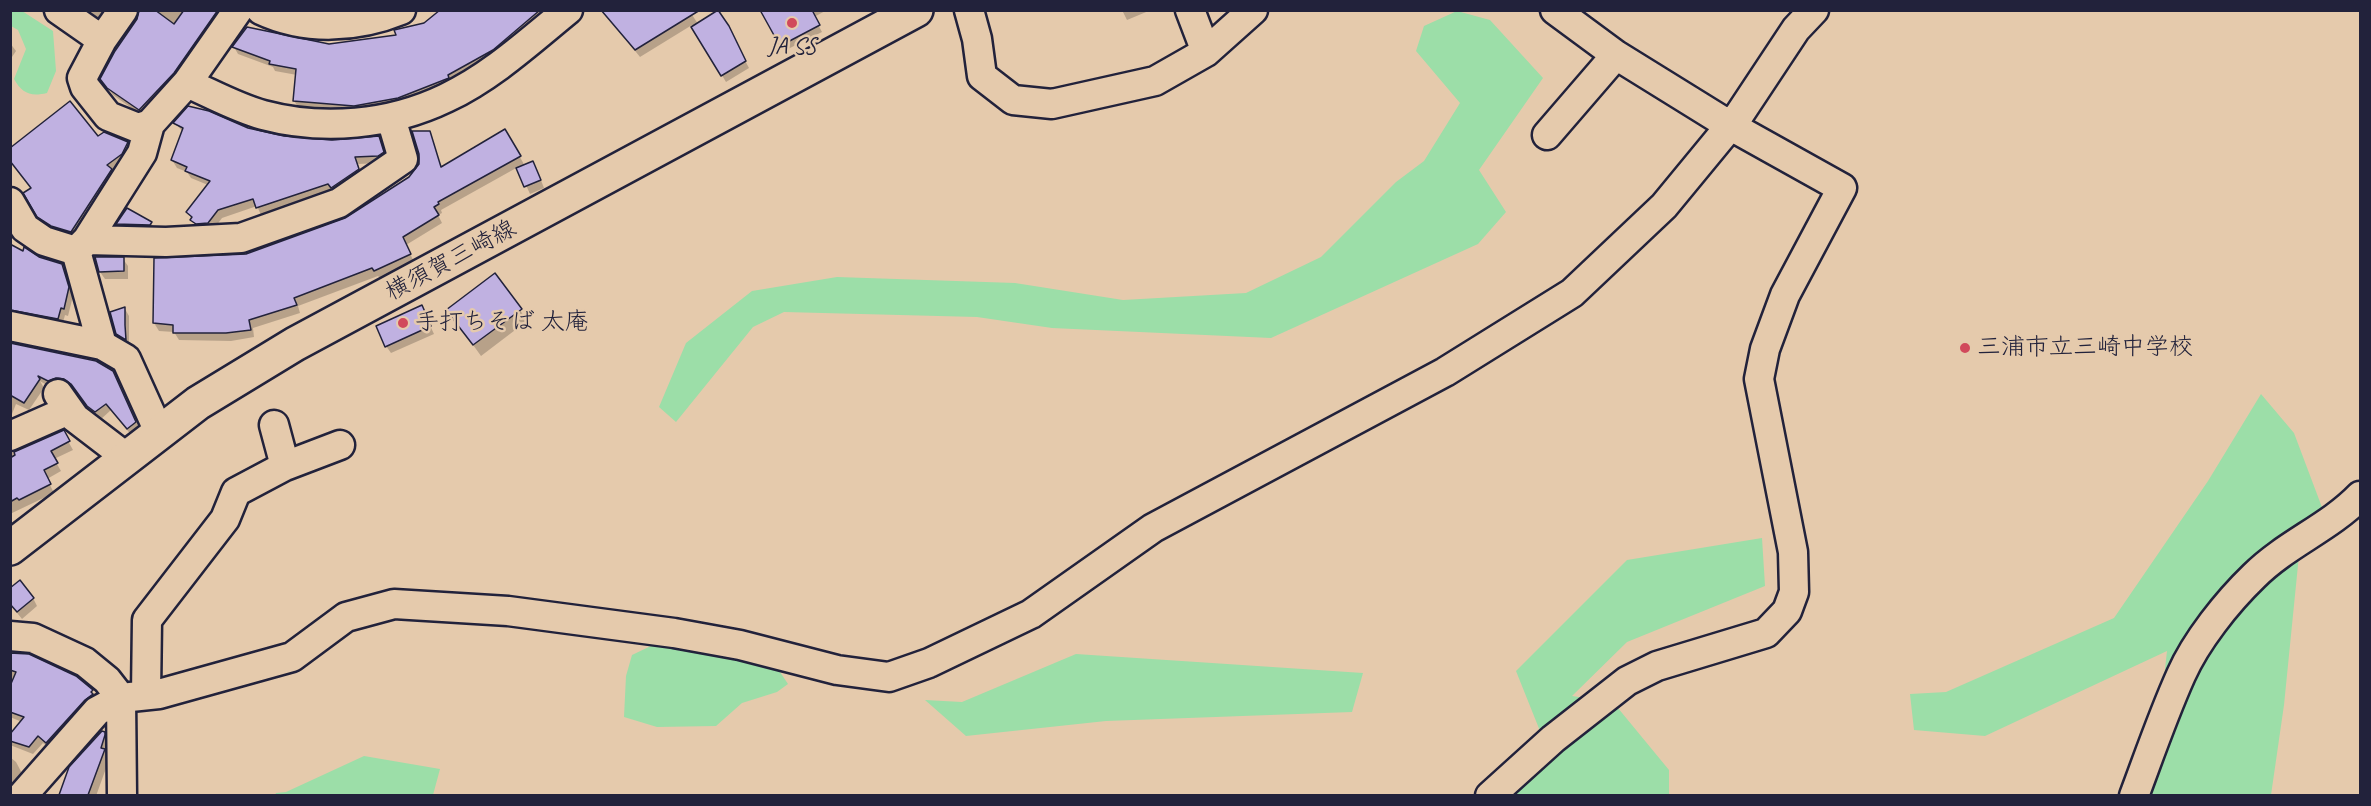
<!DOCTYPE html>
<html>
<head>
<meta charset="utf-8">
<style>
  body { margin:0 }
  #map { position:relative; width:2371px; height:806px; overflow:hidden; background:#e5caac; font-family:Caveat,sans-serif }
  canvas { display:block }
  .frame { position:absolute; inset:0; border:12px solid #22223b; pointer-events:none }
</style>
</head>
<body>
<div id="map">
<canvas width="2371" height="806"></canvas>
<div class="frame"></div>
</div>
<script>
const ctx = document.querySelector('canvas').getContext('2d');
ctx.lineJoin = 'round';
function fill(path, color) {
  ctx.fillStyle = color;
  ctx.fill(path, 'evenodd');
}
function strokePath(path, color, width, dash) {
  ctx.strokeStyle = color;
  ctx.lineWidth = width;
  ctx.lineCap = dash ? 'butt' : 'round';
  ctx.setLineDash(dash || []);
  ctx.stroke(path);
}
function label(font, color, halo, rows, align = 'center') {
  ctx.font = font + ' Caveat,"Klee One",sans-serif';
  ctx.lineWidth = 5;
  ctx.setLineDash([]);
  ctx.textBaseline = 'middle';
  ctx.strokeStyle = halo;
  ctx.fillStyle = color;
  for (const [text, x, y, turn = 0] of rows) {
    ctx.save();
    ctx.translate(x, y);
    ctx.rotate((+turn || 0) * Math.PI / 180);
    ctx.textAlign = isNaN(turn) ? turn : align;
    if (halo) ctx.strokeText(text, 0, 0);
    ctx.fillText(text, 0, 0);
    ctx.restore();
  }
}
fill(new Path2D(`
  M10,11H22L53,31L56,71L47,93C30,97 22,93 14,79L26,49L18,30L11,26Z
  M1457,11L1490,20L1543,78L1479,170L1506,212L1478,244L1271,338L1052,328L977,317L784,312L753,327L676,422L659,407L686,343L752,291L837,277L1015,283L1123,300L1246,293L1321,257L1396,182L1424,161L1460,103L1416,51L1424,26Z
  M2261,394L2294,433L2323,510L2300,545L2284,705L2271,795H2151L2167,651L1985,736L1914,730L1910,694L1946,692L2114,618L2208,481Z
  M1762,538L1765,586L1627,642L1572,696L1613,702L1669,770V795L1508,796L1552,761L1516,671L1627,560Z
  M655,644L720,653L778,669L788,684L777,692L742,703L716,726L657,727L624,717L626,676L632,655Z
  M1076,654L1363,673L1352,712L1106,721L966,736L925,700L962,702Z
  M364,756L440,769L433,795H275L276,793L286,792Z`), '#9cdea8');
fill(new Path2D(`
  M87,10H113L104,22Z
  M141,10H215L221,19L144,117L113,95L102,79L138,20Z
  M442,10H556L452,86L359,113L299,108L294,101L297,75L275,71L273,67L238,54L234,47L329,45L398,36L425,24Z
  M602,10H689L698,24L719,12L749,68L726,82L692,25L640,57Z
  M827,10L814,17L822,32L784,51L763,11Z
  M1122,10H1151L1127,20Z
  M10,43L16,51L10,60Z
  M175,123L248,129L283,138L332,142L378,138L387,160L382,163L358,164L362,177L334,190L261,215L257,206L222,218L213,230L196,227L188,212L208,185L191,178L187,172L177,168L172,160L183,132Z
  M505,131L525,166L537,170L544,188L530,194L518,167L441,210L442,213L438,215L442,223L406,245L414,262L380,278L378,276L298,306L300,313L253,328L254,337L231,341L179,340L174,332L159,331L154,323L247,255L342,221L410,178L420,164L429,132L442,168Z
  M98,138L127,143L131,150L126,161L112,172L116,178L76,239L57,233L44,224L25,193Z
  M127,210L151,223L155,230L122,231L118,224Z
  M10,245L38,258L61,265L66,274L73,296L68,316L65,315L62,326L10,318Z
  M123,259L128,266V279H105L100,272Z
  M125,309L129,316V346L122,342L118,334Z
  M448,310H520L527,321L481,356Z
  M425,315L434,334L391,353L386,346Z
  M10,344L117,380L140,430L132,436L111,410L100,420L93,414L71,387L61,385L53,389L40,381L44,388L29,410L16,404L10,419Z
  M63,432L73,450L54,459L61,471L47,479L54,493L10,514V452L17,453Z
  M33,598L37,606L22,619L10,604Z
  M10,654L75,677L92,691L96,698L51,750L43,743L33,754L10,745V736L22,722L10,717Z
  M104,733L109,742L106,754L109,760L96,796H61L70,768Z
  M10,757L16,762L26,781L10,796Z`), '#0003');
const building = new Path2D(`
  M139,10H155L174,24L184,10H218L174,73L139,110L107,88L100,79L115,51L137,19Z
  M440,10H540L493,50L448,75L449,78L398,98L354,106L293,101L296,69L269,64L270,61L232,47L247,27L329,44L396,35L394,30L424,23Z
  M601,10H700L635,50Z
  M718,10L729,26L746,61L721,76L691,27Z
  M760,10H812L820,25L780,46Z
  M70,101L98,136L104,132L128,142L122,154L107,165L112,169L71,232L51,226L37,217L23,193L31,188L10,161V148Z
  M188,106L209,111L248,128L284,136L332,140L379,136L384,152L378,156L355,157L359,169L331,188L328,184L256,208L253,199L218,210L208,223L196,224L190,220L192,217L186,212L210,181L185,171L187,167L171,160L183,128L173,123Z
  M505,129L521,156L438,202L439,204L434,207L439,215L403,237L411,254L374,271L372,268L294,298L297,305L249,320L251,330L226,333H173V325L153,323L154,258L246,254L345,218L409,177L419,164V154L412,131H430L441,167Z
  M533,161L541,180L524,187L516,168Z
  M127,208L152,222L150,225L116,224Z
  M10,244L23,251L24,247L39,257L62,264L69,287L64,309L61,308L58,319L10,310Z
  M95,257H124V271L99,272Z
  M495,273L522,309L473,345L446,310Z
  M422,305L431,326L385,347L376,326Z
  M125,307V325L126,340L116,334L110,312Z
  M10,343L96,361L113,371L136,422L127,429L106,404L95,412L87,406L71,384L64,379L56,378L48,381L38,376L40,379L24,403L10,395Z
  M64,430L70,441L51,451L58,463L44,470L51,484L19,500L17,498L10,502V458L15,455L14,452Z
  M20,580L34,598L17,612L10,604V588Z
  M10,653L29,654L76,676L93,690L91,692L93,694L85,700L46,743L38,736L29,747L10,741V734L24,717L10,712V686L16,672L10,670Z
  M102,731L105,732V735L101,748L105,749L88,795H59L69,767Z`);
fill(building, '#c0b1e1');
strokePath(building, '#22223b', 1.5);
const minor = new Path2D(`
  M59,10L102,40
  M123,10L102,40L82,78L85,87L108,116L138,128L150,124L187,83L238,10
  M261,10C306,31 357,28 401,10
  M969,10L977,39L982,76L1013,100L1052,104L1155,81L1206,52L1253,10
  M1190,10L1206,52
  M187,83C212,94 237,108 263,115C323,131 390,125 446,98C491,77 530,41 568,10
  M1547,135L1616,55
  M10,202L25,228L44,241L76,251L102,345L10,326
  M87,240L166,242L241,238L339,203L403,159L391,118
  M76,251L87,240L142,153L150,124
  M102,345L126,359L159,432
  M58,394L75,418L126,457
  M274,425L285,466
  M10,436L69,410
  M10,636L33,638L85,662L107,680L121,698L122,796
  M146,694L147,620L225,519L236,492L285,466L340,445
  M22,796L97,711L121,698L159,694L292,657L346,617L394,604L508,611L674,633L740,645L837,670L889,677L929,663L1031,614L1153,528L1445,372L1572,293L1664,206L1739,115L1796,29L1814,10
  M1490,796L1553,739L1627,681L1657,666L1766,633L1787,611L1794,592L1793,552L1759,379L1765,349L1785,295L1842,188L1729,125L1616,55L1555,10
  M2134,796C2149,756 2163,715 2181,675C2196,641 2227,602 2254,576C2286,544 2329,528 2360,496`);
const major = new Path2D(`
  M10,548L198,403L295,344L916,10`);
strokePath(minor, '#22223b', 33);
strokePath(major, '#22223b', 38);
strokePath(minor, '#e5caac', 28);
strokePath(major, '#e5caac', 33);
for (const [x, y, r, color] of [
  [792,23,6,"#d1495b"],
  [403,323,6,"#d1495b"],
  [1965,348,6,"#d1495b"]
]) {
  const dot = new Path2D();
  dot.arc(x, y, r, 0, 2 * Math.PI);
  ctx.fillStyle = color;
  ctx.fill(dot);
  strokePath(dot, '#e5caac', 2);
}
label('24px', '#22223b', '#e5caac', [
  ["JA SS",792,47,"center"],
  ["手打ちそば 太庵",415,323],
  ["三浦市立三崎中学校",1977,348]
], 'left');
label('24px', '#22223b', '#e5caac', [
  ["横須賀三崎線",451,261,-28]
]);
</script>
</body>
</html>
